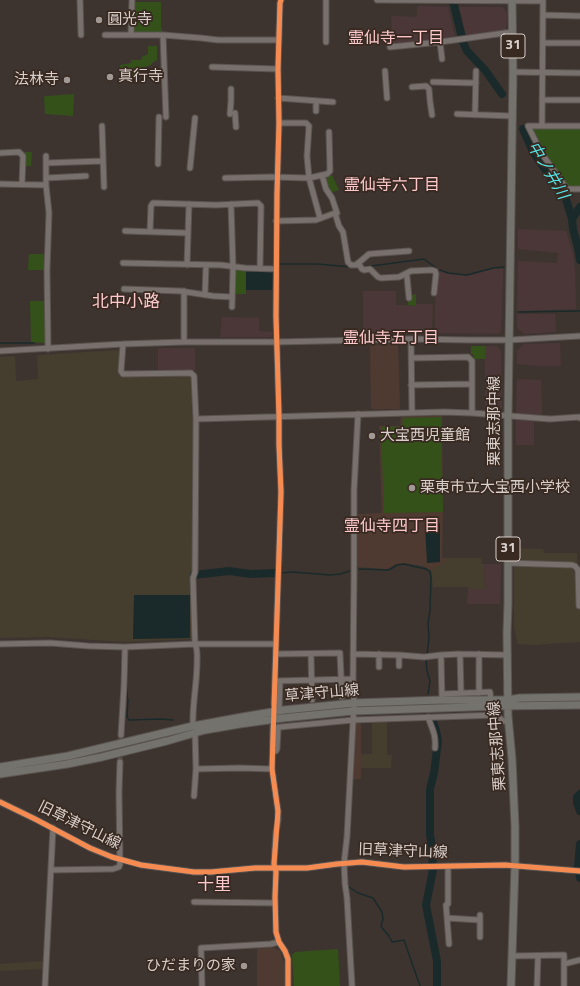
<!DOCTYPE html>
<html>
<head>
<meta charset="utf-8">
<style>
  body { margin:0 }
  canvas { display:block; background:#3d3430 }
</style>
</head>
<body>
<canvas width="580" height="986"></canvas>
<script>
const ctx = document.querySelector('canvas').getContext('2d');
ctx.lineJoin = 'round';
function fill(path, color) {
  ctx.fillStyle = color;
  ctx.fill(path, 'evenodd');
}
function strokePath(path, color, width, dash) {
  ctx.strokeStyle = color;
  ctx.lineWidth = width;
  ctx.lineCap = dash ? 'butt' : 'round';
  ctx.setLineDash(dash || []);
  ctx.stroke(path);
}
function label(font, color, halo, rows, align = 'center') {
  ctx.font = font + ' "Titillium Web","Noto Sans JP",sans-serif';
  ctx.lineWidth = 3.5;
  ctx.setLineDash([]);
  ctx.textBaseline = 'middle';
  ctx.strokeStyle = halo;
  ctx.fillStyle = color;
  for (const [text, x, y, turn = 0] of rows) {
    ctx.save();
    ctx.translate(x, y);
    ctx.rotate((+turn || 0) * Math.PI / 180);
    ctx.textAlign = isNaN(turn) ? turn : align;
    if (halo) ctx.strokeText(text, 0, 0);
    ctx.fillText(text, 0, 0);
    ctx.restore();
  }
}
fill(new Path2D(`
  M417,6L448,7L455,37L392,45L390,43V34L392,30L391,16L417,17Z
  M459,7H502L507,13L506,31L468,36L466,35Z
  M518,229L566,231L573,254L575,271L576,309L517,311L518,261L557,263L558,253L518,249Z
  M494,269H503L501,331L498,334L435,333V304L437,283L439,271L449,274L467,276Z
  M363,291H396V305L415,306L416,304H433L432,333L363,334Z
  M517,314H555L556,332L524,334L517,327Z
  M222,317L252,318H259V331L273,332V334L270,337H220Z
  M560,343L561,366H538L517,364V351L524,344Z
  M485,346H497L501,351L502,408H485Z
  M158,348H195V370L158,371Z
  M517,379L541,380L542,415L516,413Z
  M516,419L534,420V445H516Z
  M484,564H501L500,604H467L468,589H485Z`), '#4b3738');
fill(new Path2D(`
  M120,350L119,376H191L192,416L195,429L192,494L193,569L190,575L193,639L123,642L49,637L0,638V357L15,356L16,381L38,379L37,355Z
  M515,548L543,549L544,553H577V563L514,561Z
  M445,558H481L482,564H484L485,589H468V587H433L431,570L445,562Z
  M514,566L571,567L574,570L576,589V606L580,607V642L547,644L537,645L517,644V641L514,627Z
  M372,721H387V755H392L391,768H361V754H372Z
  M44,961L43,969L0,971V964Z`), '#453d2d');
fill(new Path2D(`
  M398,344L400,409H371L370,345Z
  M442,415L443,512L442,558H445V562L431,570L424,566L403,563L396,564L389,568L385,569L358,567V514L382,513L379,426H400L401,417Z
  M355,721H361V779H353Z
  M270,946L280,951L282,957L284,964L285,986H257V947Z`), '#4e3a30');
fill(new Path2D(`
  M134,2H161V28L163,33H136L134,32Z
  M148,46H157V60L152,63L151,65L142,68V75L124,76L123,73H120V65L131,63V60H141L142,57L148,54Z
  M74,94L73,116L45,114V113L44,97L46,96Z
  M534,128L580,129V188L567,187L545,156L533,130Z
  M25,152H32L31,166H25Z
  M332,175L339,190L330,193L324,179L325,177Z
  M29,254H45L44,270H28Z
  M238,270H246V294H235V272Z
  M416,294V304L415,306L408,305V299H412V295Z
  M30,301H45L46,308L45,343L31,342Z
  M471,346H485V359H474V355L471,354Z
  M441,417L443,512L384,513L381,427H402L403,418Z
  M338,949L340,986H294L292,955L295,952Z`), '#335119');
fill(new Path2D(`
  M246,270L271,271L273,272L272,290H246Z
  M428,523H433V524L440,523V562L427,563L425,526Z
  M134,595H190V638L133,639Z`), '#1a2a2a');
strokePath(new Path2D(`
  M279,264H318L351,267
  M364,267L424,259L436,268
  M440,270L448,273L467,275L493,268L504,267
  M518,312L580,311
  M0,343H34
  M359,569L389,570L397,565L404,564L426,569L430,572L431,577L430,611L428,623L429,638L427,655
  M281,573L293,572L330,575L340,574L350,571
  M50,641L64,642
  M82,643L98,644
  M127,653V697L128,699L127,717L129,720L161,719L173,720
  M426,659L427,671L430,681L428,694
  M349,887L358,893L373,898L382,912L383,919L381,926L383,929L389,936L392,942L404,940L420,986`), '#1a2a2a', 1.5);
strokePath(new Path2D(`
  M452,0L454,5L463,42L467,51L485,70L502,94
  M523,129L533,152L566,199L572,219L573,229L578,248L580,260
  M572,219L580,207
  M194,575L229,571L251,574L275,573
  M432,718L436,731L438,741L434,773L430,789V835L432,846L433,870L426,905L437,961V986
  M580,794L577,797V803L580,811
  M580,844L578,867L580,878`), '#1a2a2a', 8);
strokePath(new Path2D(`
  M120,762L121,735`), '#544b47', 5, [5, 2.5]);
const minor = new Path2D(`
  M80,0L81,35
  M326,0V42
  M377,0L543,1
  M543,15L580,16
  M105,35H163L201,38L218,40H279
  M131,35L132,0
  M163,35L166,117
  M440,42L442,59
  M543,43H580
  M390,47L440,42L512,32
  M212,67L278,69
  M385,71L387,98
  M513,72L580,73
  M433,82L476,83
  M412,87L426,86L429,89L430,101L432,115
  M278,98L333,102
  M542,100H580
  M316,111V101
  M235,113L236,127
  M230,114L231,101V89
  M457,114L512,116
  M475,115L476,71
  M279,123H306L309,126L307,156L309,178L327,174L330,171L329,132
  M102,126L104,187
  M542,126L543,0
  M580,126H528L542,154L567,189H580
  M0,153L19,152L23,156L22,184
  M46,156V185L49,213L47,270L48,349
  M46,163L102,161
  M158,164L159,117
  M190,168L195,118
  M322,175L326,189L332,198L337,213H335
  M46,178L86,176
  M225,178L272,177L309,178L320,218
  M0,184L46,185
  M231,204L233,267L232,307
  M276,221L316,220L335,213L339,226L343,232L348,262L351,265H356L369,254L409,251
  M125,231L188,233
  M150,232L151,206L153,203L216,205L258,203L261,206L260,268
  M123,263L221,265L245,268L276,269
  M358,263L362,269L364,270L370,269L378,277L381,278L399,277L411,271L432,270L435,271L436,274L434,293
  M187,265L189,204
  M405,274L407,277L409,298
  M124,289L180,291L213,296L232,297
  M184,291V342
  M205,295L206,265
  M411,339L412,413
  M123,344L121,371L123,374L191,373L194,376L196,419L195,572L193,578L195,644C198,650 197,656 197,663C197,684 192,705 193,726
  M0,351L123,344L184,342H276L411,339L469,340H509L580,336
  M411,358L468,357L472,361V413
  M411,385L472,384
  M196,419L444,412L472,413L550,419L580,417V418
  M508,563L572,565L575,566L578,570L579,606
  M0,644L50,643L89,646L125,647L195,644H276
  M276,654L340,653V654L342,697
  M311,654L312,700
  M353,654L399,655L424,657L441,655
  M379,654V667
  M460,654L461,693
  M479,654V693
  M399,666V655
  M275,681L353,679
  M442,694L490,692L491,701
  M442,700L441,655L460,654L508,655
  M274,704L281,492L279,445V416L276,316L277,193L279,123L278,69L280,3L281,0
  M279,711L280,681
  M428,717C432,729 436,734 435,748
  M273,726L272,769L278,811V820L276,832L274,864L276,872L275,897L276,932L279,942L285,951L288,959V986
  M121,735L124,686L125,647
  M273,751H276L277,749L278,729V727H280L353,720L496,715L503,721H509
  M196,769L240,768L272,769
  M194,796L196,769L195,732
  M0,802L35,819L90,848L112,857L141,865L194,872H211L255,868H307L337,864L362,862L404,867L505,865L580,871
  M448,866V904L446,905L449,944
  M51,870L113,869L119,867L120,864L119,792L120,762
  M194,902L275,903
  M480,915V937
  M447,918L479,920
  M512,956L564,955V986
  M564,964L580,960
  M45,986L53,828
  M202,986L201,948L271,944L279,942
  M352,986L347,898L345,884L344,863L347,837L354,703L353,679L354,574V490L358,414
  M537,986L538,956`);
const major = new Path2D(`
  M0,767L68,756L193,726L242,717L284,710L354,703L442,700H508L520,698L580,697
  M0,774L67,764L102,757L167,741L205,730L240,724L283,718L353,711L500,706L580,705
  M511,986L515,865V826L512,759L508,716L507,633L508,603V416L513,72L512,0`);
strokePath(minor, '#5a534f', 7);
strokePath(major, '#5a534f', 9);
strokePath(minor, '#77706c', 5);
strokePath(major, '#73726c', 7);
strokePath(new Path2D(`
  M281,0L280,3L278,69L279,123L277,193L276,316L279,416V445L281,492L272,769L278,811L274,864L276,872L275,897L276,932L279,942L285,951L288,959V986
  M0,802L35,819L90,848L112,857L141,865L194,872H211L255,868H307L337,864L362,862L404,867L505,865L580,871`), '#f68b52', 5);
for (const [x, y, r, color] of [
  [99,20,4,"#a29994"],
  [110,77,4,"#a29994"],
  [67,80,4,"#a29994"],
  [372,436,4,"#a29994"],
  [412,488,4,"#a29994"],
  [244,966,4,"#a29994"]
]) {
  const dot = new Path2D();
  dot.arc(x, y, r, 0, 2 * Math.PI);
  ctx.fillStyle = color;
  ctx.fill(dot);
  strokePath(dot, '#382921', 1.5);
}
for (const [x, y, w] of [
  [513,46,24],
  [508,549,24]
]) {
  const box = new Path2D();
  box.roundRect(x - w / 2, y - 12, w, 24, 3);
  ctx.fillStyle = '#382921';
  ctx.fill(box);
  strokePath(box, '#d9cfca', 1);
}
label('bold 14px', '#d9cfca', null, [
  ["31",513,46],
  ["31",508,549]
]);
label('15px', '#d9cfca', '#382921', [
  ["圓光寺",107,20],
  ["真行寺",118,77],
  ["法林寺",59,80,"right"],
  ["大宝西児童館",380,436],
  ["栗東市立大宝西小学校",420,488],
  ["ひだまりの家",236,966,"right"]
], 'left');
label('15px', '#d9cfca', '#382921', [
  ["栗東志那中線",495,421,-90],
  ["草津守山線",322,694,-5],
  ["栗東志那中線",498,746,-94],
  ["旧草津守山線",79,826,26],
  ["旧草津守山線",403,852,2]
]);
label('16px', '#fec9cd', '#382921', [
  ["霊仙寺一丁目",396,39],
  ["霊仙寺六丁目",392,186],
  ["霊仙寺五丁目",391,339],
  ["霊仙寺四丁目",392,527]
]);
label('italic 16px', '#55e6e7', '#382921', [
  ["中ノ井川",547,171,59]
]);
label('17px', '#fec9cd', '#382921', [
  ["北中小路",126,303],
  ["十里",214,886]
]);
</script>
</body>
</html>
